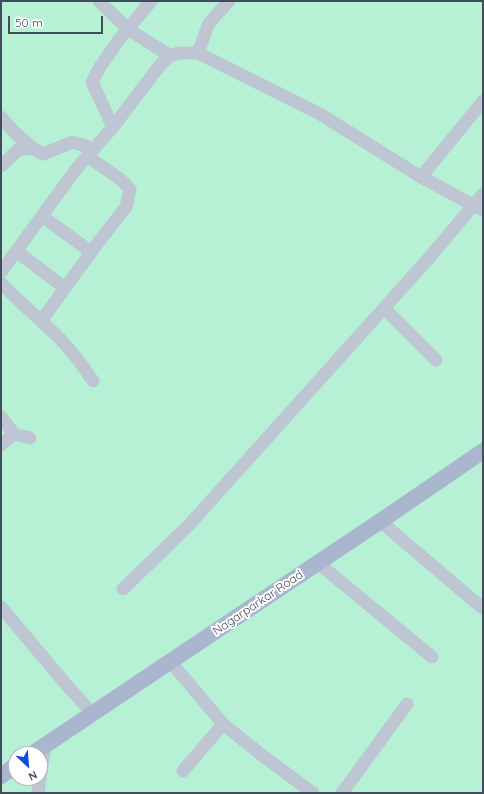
<!DOCTYPE html>
<html>
<head>
<meta charset="utf-8">
<style>
  body { margin:0 }
  #map { position:relative; width:484px; height:794px; overflow:hidden; background:#efecec; font-family:Quicksand,sans-serif }
  canvas { display:block }
  .frame { position:absolute; inset:0; border:2px solid #434c5a; pointer-events:none }
  .north { position:absolute; left:8px; top:746px; width:40px; height:40px; box-sizing:border-box; background:#fff; border:1px solid #b4b7bd; border-radius:50%; rotate:154deg; font-size:11px; font-weight:700; line-height:16px; text-align:center; color:#434c5a }
  .north::after { content:''; display:block; margin:auto; width:14px; height:18px; background:#0e4ce6; clip-path:polygon(50% 0,100% 100%,50% 72%,0 100%) }
  .scale { position:absolute; left:8px; top:16px; width:95px; height:18px; box-sizing:border-box; border:2px solid #434c5a; border-top:0; padding-left:5px; font-size:12px; line-height:14px; white-space:nowrap; color:#434c5a; -webkit-text-stroke:3px #fff; paint-order:stroke }
</style>
</head>
<body>
<div id="map">
<canvas width="484" height="794"></canvas>
<div class="frame"></div>
<div class="north">N</div>
<div class="scale">50 m</div>
</div>
<script>
const ctx = document.querySelector('canvas').getContext('2d');
ctx.lineJoin = 'round';
function fill(path, color) {
  ctx.fillStyle = color;
  ctx.fill(path, 'evenodd');
}
function strokePath(path, color, width, dash) {
  ctx.strokeStyle = color;
  ctx.lineWidth = width;
  ctx.lineCap = dash ? 'butt' : 'round';
  ctx.setLineDash(dash || []);
  ctx.stroke(path);
}
function label(font, color, halo, rows, align = 'center') {
  ctx.font = font + ' Quicksand,sans-serif';
  ctx.lineWidth = 4;
  ctx.setLineDash([]);
  ctx.textBaseline = 'middle';
  ctx.strokeStyle = halo;
  ctx.fillStyle = color;
  for (const [text, x, y, turn = 0] of rows) {
    ctx.save();
    ctx.translate(x, y);
    ctx.rotate((+turn || 0) * Math.PI / 180);
    ctx.textAlign = isNaN(turn) ? turn : align;
    if (halo) ctx.strokeText(text, 0, 0);
    ctx.fillText(text, 0, 0);
    ctx.restore();
  }
}
fill(new Path2D(`
  M1,1H483V793H1ZM16,754H40V778H16Z`), '#b6f1d6');
strokePath(new Path2D(`
  M99,1L128,29L170,56
  M198,53L209,23L229,1
  M1,117L14,132L34,149
  M113,127L92,82L100,67L118,41L151,1
  M1,166L19,149H34L43,154L73,142L94,149
  M421,177L483,101
  M42,216L91,252
  M16,251L65,288
  M1,272L77,168L113,127L160,65L170,56L178,53H198L320,114L421,177L473,205L483,210
  M1,283C20,303 41,320 60,339C73,352 83,366 93,381
  M384,308L436,360
  M41,321L100,240L126,207L130,189L120,179L87,156
  M1,417L14,434L30,438
  M1,445L14,434
  M380,521L474,601L483,608
  M318,563L432,657
  M123,589L189,525L429,258L483,194
  M1,607L64,682L92,713
  M170,661L223,724L263,756L313,793
  M183,771L223,724
  M38,793L45,745
  M342,793L407,704`), '#bec6d3', 13);
strokePath(new Path2D(`
  M32,754L385,518L483,451
  M1,776L16,765`), '#a9b6cd', 16);
label('12px', '#434c5a', '#fff', [
  ["Nagarparkar Road",258,603,-34]
]);
</script>
</body>
</html>
